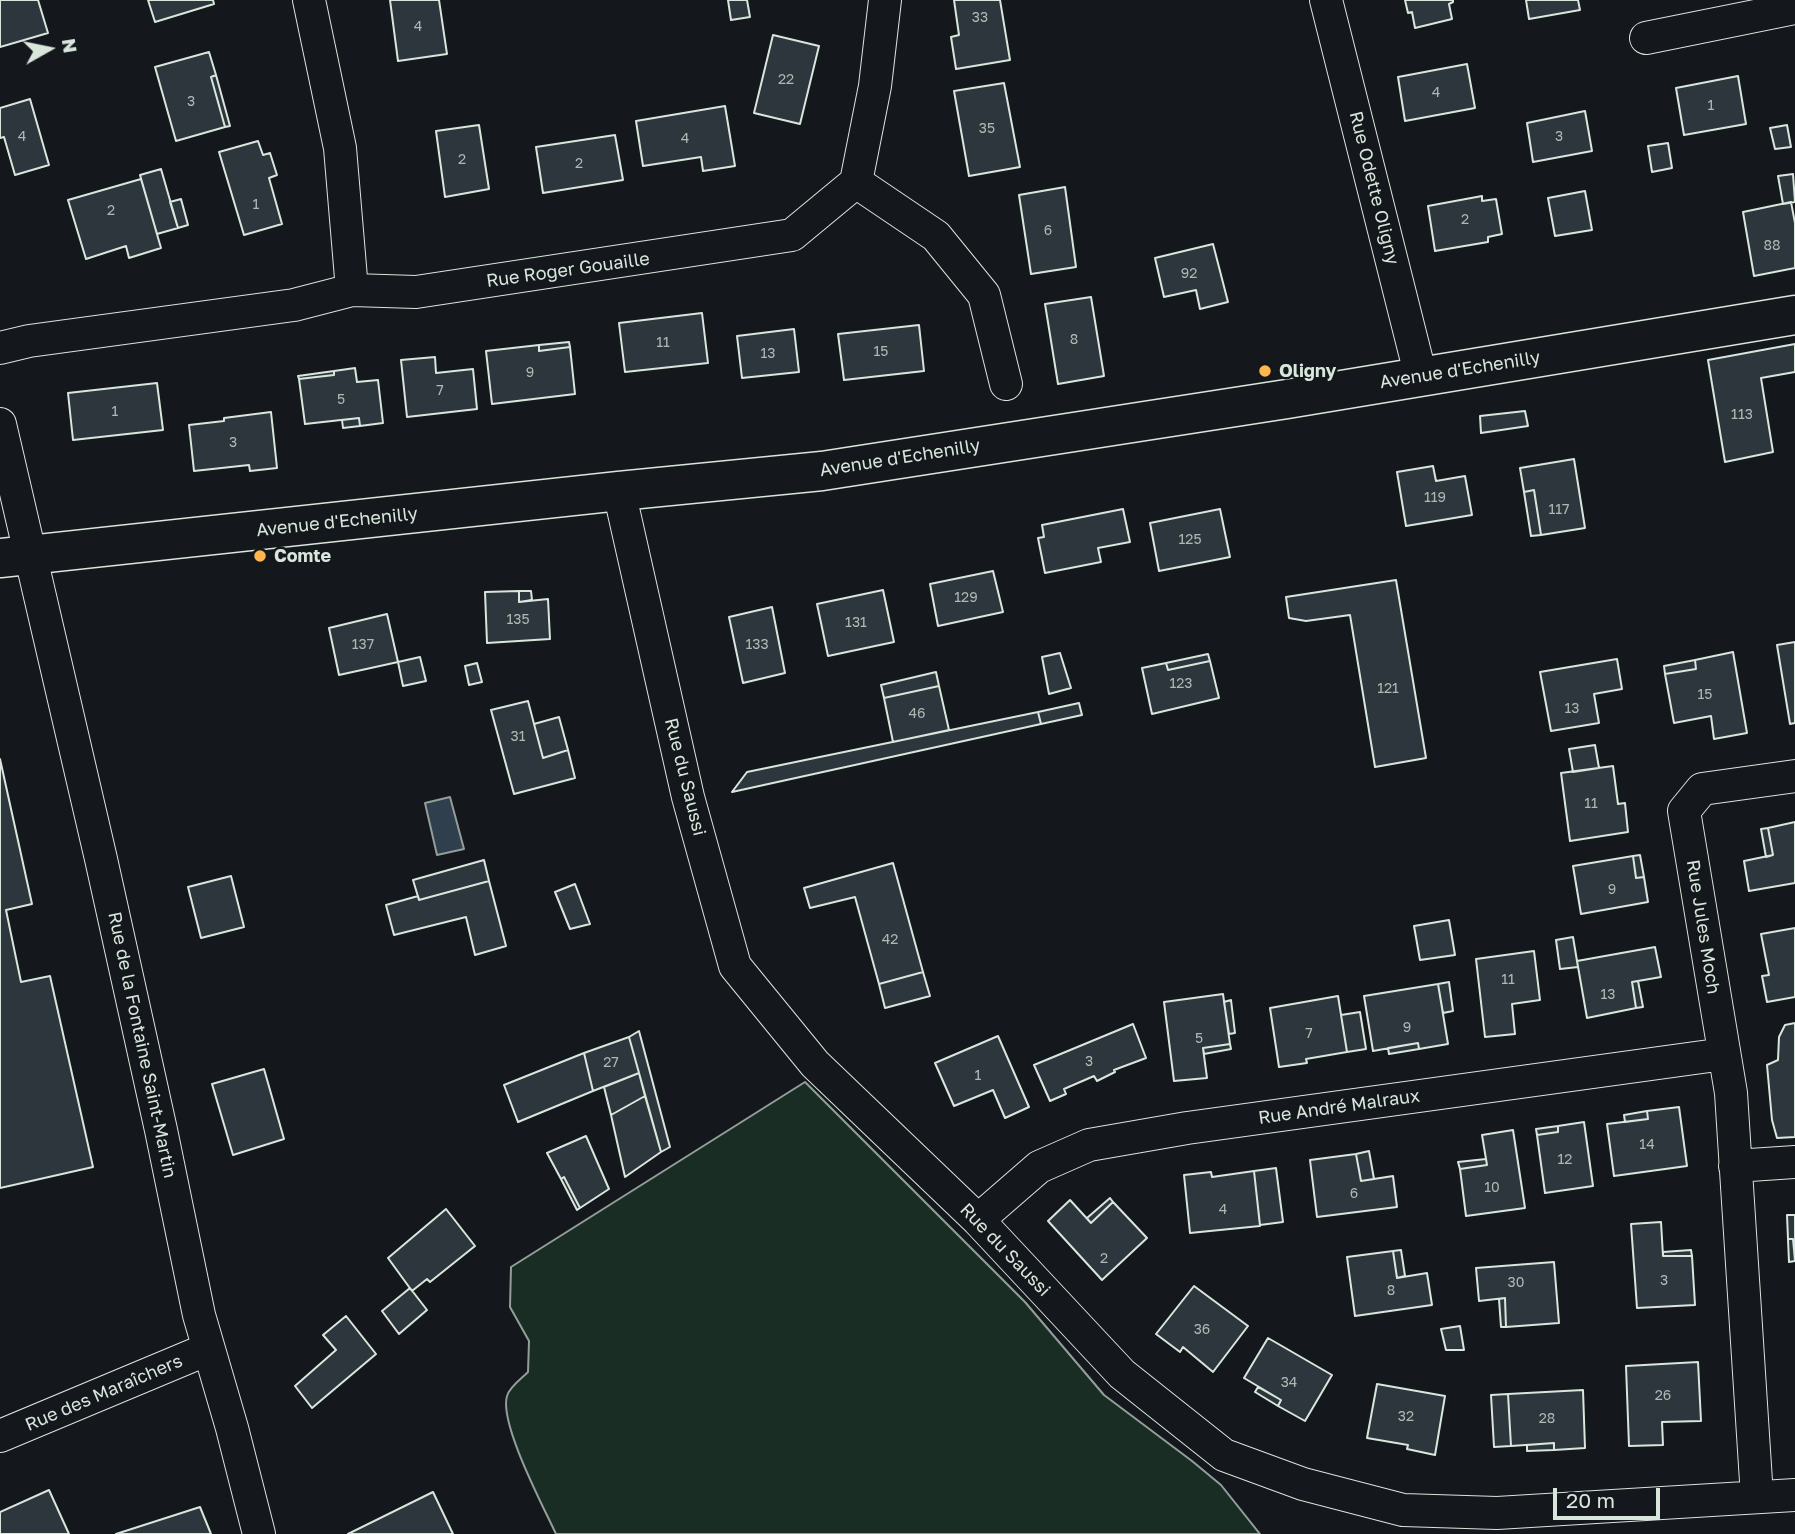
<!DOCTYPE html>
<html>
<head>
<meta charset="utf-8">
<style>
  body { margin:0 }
  #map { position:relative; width:1795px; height:1534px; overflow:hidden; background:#14181c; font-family:"Golos Text",sans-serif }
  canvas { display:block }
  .north { position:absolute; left:14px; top:14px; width:70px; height:70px; -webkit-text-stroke:5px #14181c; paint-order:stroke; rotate:81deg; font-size:19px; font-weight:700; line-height:28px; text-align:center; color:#d8e6dc }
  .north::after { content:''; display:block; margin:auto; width:24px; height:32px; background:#d8e6dc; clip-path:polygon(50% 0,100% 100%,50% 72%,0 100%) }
  .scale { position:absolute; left:1553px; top:1488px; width:107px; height:32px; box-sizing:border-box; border:4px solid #d8e6dc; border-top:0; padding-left:9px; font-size:21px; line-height:24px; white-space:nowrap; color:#d8e6dc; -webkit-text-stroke:5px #14181c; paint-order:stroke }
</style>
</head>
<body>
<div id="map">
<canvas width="1795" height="1534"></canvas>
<div class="north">N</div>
<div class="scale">20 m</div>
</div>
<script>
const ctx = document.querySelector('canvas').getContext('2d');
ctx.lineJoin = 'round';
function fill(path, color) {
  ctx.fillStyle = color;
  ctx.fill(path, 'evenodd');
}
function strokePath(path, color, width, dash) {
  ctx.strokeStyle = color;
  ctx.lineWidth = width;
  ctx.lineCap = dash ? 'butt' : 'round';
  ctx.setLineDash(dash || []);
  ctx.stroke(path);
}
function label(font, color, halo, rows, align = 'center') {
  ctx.font = font + ' "Golos Text",sans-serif';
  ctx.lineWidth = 5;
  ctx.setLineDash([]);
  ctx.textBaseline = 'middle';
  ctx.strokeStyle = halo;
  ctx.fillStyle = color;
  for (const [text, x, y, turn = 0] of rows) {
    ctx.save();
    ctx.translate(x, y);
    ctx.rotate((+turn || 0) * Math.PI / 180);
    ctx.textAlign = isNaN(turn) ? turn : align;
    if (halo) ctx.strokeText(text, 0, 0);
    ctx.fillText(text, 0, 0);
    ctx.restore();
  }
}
const green = new Path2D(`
  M805,1082L1025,1302L1104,1395L1192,1461L1221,1485L1260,1534H556C543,1506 499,1423 507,1396C509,1387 522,1378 528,1372L529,1341L510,1307L511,1267Z`);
fill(green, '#1a2d24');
strokePath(green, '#939e99', 2);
const water = new Path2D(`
  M450,797L464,849L437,855L425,803Z`);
fill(water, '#2f3f4d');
strokePath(water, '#939e99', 2);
const building = new Path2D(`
  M0,0H38L48,33L0,47Z
  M148,0H213L214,4L155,22Z
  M390,0H439L447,54L398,61Z
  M728,0H747L750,17L731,20Z
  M954,0H1000L1010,60L956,69L951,37L959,35Z
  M1405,0H1453V2L1449,4L1452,19L1415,28L1412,12L1408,13Z
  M1526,0H1578L1580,10L1529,19Z
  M773,35L819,46L800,124L754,113Z
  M209,52L216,75L211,77L225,127L176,141L155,67Z
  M1467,64L1475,108L1405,121L1398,77Z
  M216,75L230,126L225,127L211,77Z
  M1738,76L1746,124L1684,135L1676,88Z
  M1004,83L1020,167L969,176L954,91Z
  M30,99L49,165L15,175L4,137L0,138V108Z
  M725,106L735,166L703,171L701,157L643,166L636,121Z
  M1585,111L1592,151L1533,162L1527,123Z
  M479,125L489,189L445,197L436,131Z
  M1787,125L1791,147L1775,149L1770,128Z
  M615,135L623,180L543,193L536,147Z
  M258,141L263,155L270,153L277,175L269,178L282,224L244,235L219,152Z
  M1668,143L1672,168L1652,172L1648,146Z
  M161,169L178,228L157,234L140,175Z
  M1793,174L1795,202L1783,204L1778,176Z
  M141,179L161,248L129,258L126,246L86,259L68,200Z
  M1065,187L1076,267L1031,274L1019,195Z
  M1585,191L1592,230L1555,236L1548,198Z
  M1482,196V201L1496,199L1502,234L1488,237V242L1435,251L1428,206Z
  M181,199L188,225L178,228L170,202Z
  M1791,202L1795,223V268L1754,276L1743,212Z
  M1213,244L1228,302L1200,309L1196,290L1164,297L1155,258Z
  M1091,297L1104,376L1058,384L1045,304Z
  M702,313L708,363L625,372L619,323Z
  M919,325L924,371L844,380L838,334Z
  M794,329L799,372L742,378L737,336Z
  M569,342L570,347L539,351V345Z
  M1795,344V372L1761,378L1773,452L1725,462L1708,360Z
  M539,345V351L570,347L575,394L492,404L486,351Z
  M435,357L436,373L473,369L477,409L407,417L401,360Z
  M355,368L357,382L378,380L383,423L360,426L359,418L305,424L299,379L334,375V371Z
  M334,371V375L299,379L298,376Z
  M157,383L163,430L73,440L68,393Z
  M1525,411L1528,426L1481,433L1480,416Z
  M271,412L277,468L250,471L249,465L194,471L189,425L224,421V418Z
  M359,418L360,426L343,428L342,420Z
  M1574,459L1585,528L1541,535L1534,490L1524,492L1520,468Z
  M1433,466L1436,481L1465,476L1472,515L1406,526L1397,472Z
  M1534,490L1541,535L1531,536L1524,492Z
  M1123,509L1130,542L1098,548L1101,562L1045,573L1038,538L1044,537L1042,525Z
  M1220,509L1230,557L1159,571L1150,523Z
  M993,571L1003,612L938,626L930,584Z
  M1396,580L1426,758L1375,767L1350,615L1306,621L1289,618L1286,597Z
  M883,590L894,642L828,656L817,604Z
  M519,591H531L532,600L519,602Z
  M519,591V602L548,599L550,639L487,643L485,592Z
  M772,607L785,673L743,683L729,617Z
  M387,614L398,662L339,675L329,628Z
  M1795,642V723L1790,724L1777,645Z
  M1733,652L1747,733L1714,739L1711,716L1674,723L1665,674L1696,669L1695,660Z
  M1060,653L1071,688L1049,694L1042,657Z
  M1208,654L1210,661L1168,670L1166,663Z
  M420,657L426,681L403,686L398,662Z
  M1617,659L1622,689L1594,694L1599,723L1551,731L1540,672Z
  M1695,660L1696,669L1665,674L1664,666Z
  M1210,661L1219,698L1152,714L1142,668L1166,663L1168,670Z
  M477,663L482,682L469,685L465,666Z
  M936,672L939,686L884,698L881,685Z
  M939,686L949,730L893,742L884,698Z
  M528,701L543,758L568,750L575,778L514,794L491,710Z
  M1079,703L1082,715L1041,724L1038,712Z
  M1038,712L1041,724L732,792L747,772Z
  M559,717L568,750L543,758L534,724Z
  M1595,745L1599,768L1573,772L1569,749Z
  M0,759L32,904L6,910L21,982L50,976L93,1167L0,1188Z
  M1613,766L1618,804L1625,803L1628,832L1570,841L1561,773Z
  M1795,822V883L1749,891L1744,861L1773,855L1768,828Z
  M1768,828L1773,855L1766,857L1761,829Z
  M1640,855L1644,877L1636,878L1633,856Z
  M1633,856L1636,878L1644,877L1648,902L1581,914L1573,866Z
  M484,860L489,881L419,900L413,880Z
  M893,863L923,972L879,984L855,897L810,908L804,888Z
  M231,876L244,927L201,938L188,887Z
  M489,881L506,946L475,955L466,917L394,935L386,905L418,896L419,900Z
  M575,884L590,924L570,929L555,892Z
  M1449,920L1455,955L1420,960L1414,926Z
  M1795,928V997L1767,1002L1762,976L1769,975L1761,934Z
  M1573,937L1578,967L1560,969L1556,940Z
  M1655,947L1661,977L1632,982L1636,1008L1587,1018L1577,961Z
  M1534,951L1540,1000L1512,1004L1515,1034L1485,1037L1476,959Z
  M923,972L930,996L885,1008L879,984Z
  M1638,981L1643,1007L1636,1008L1632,982Z
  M1449,982L1453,1011L1443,1013L1438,984Z
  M1438,984L1448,1044L1419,1049L1418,1043L1373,1051L1364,996Z
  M1223,994L1230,1044L1203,1048L1207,1078L1174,1081L1164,1002Z
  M1338,996L1347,1052L1306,1059L1307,1063L1279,1067L1270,1008Z
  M1231,1000L1235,1033L1229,1034L1224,1002Z
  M1360,1012L1366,1049L1347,1052L1341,1015Z
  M1795,1023V1137L1777,1138L1772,1120L1767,1065L1778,1060L1779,1037L1785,1025Z
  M1133,1024L1146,1058L1114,1070L1115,1072L1097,1081L1094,1076L1064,1089L1066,1094L1050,1101L1034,1065Z
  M639,1031L670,1147L661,1152L629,1037Z
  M998,1036L1029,1107L1005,1118L993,1090L954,1106L935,1063Z
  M629,1037L639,1073L593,1091L584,1053Z
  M1418,1043L1419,1049L1389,1054L1388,1048Z
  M1230,1044L1231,1049L1204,1054L1203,1048Z
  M584,1053L593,1091L518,1122L504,1085Z
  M264,1069L284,1139L233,1155L212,1084Z
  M639,1073L645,1096L611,1115L604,1087Z
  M645,1096L661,1152L625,1177L611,1115Z
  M1679,1107L1687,1166L1614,1176L1607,1124L1648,1119L1647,1111Z
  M1647,1111L1648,1119L1625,1122L1624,1115Z
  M1584,1122L1593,1186L1545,1193L1537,1135L1558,1132V1126Z
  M1558,1126V1132L1537,1135L1536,1129Z
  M1513,1130L1525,1208L1466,1216L1460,1169L1487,1165L1482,1135Z
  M586,1136L609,1189L580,1208L564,1177L561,1179L547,1153Z
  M1369,1151L1374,1179L1361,1181L1356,1154Z
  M1356,1154L1361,1181L1393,1176L1397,1207L1317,1217L1310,1160Z
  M1486,1159L1487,1165L1460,1169L1458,1162Z
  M1276,1168L1283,1222L1260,1225L1254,1171Z
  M1254,1171L1260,1226L1190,1233L1184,1175L1211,1172L1212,1177Z
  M564,1177L580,1208L577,1210L561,1179Z
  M1110,1198L1113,1202L1091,1223L1087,1218Z
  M1070,1200L1091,1223L1113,1202L1147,1238L1102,1280L1048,1221Z
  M446,1209L475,1246L430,1282L427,1279L412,1291L388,1258Z
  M1787,1215H1795V1261L1793,1239H1788Z
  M1661,1222L1663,1256H1692L1695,1305L1637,1308L1631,1224Z
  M1788,1239H1793L1795,1261L1789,1262Z
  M1401,1250L1405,1276L1397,1278L1393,1251Z
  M1691,1250L1692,1256H1663V1252Z
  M1393,1251L1397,1278L1427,1273L1432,1305L1355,1316L1347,1257Z
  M1554,1262L1559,1323L1506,1327L1505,1298L1479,1301L1476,1268Z
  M1194,1286L1248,1326L1213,1372L1183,1347L1180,1352L1156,1334Z
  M410,1288L427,1310L399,1334L382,1311Z
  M1505,1298L1506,1327H1501L1499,1299Z
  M346,1316L376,1354L312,1408L295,1386L336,1350L323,1335Z
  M1460,1326L1464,1350H1446L1441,1329Z
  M1268,1338L1332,1375L1305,1421L1278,1406L1281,1400L1244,1378Z
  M1698,1362L1701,1421L1662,1422L1663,1445L1629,1446L1626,1366Z
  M1377,1384L1445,1396L1435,1455L1407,1449L1408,1445L1367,1438Z
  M1258,1387L1281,1400L1278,1406L1255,1392Z
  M1583,1390L1585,1448L1554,1450V1443L1511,1446L1508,1394Z
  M1508,1394L1511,1446L1494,1447L1491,1395Z
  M1554,1443V1450L1527,1451V1445Z
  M49,1490L69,1534H0V1512Z
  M433,1492L453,1534H348Z
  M200,1507L211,1534H116Z`);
fill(building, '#2c363c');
strokePath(building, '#d8e6dc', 2);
const minor = new Path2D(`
  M309,0L340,148L352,290
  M1326,0L1421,377
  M1646,38L1795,8
  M856,182L875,86L885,0
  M0,348L29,341L294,305L352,290L416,292L792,235L856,182L936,236L984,295L1006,384
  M0,424L101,859L161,1130L199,1315L232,1428L259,1534
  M619,491L688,797L735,966L815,1064L978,1220L1122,1374L1224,1455L1303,1484L1403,1510L1497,1513L1795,1495
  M1735,1166L1795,1162
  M978,1220L1039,1167L1089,1145L1187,1128L1724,1054
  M0,1436L208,1349
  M1757,1497L1731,1093L1684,811L1702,789L1795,776`);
const tertiary = new Path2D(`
  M0,558L619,491L822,471L1287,399L1795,315`);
strokePath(minor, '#d8e6dc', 34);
strokePath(tertiary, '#d8e6dc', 41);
strokePath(minor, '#14181c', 32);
strokePath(tertiary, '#14181c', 38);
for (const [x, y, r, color] of [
  [1265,371,7,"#ffb74d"],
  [260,556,7,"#ffb74d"]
]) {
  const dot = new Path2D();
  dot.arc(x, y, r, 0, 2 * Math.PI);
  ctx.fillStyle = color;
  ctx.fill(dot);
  strokePath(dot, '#14181c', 2.5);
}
label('14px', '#adbab4', null, [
  ["33",980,18],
  ["4",418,27],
  ["22",786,80],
  ["4",1436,93],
  ["3",191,102],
  ["1",1711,106],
  ["35",987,129],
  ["4",22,137],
  ["3",1559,137],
  ["4",685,139],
  ["2",462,160],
  ["2",579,164],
  ["1",256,205],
  ["2",111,211],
  ["2",1465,220],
  ["6",1048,231],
  ["88",1772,246],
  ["92",1189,274],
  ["8",1074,340],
  ["11",663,343],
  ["15",881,352],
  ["13",768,354],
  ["9",530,373],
  ["7",440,391],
  ["5",341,400],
  ["1",115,412],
  ["113",1742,415],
  ["3",233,443],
  ["119",1435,498],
  ["117",1559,510],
  ["125",1190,540],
  ["129",966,598],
  ["135",518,620],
  ["131",856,623],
  ["137",363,645],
  ["133",757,645],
  ["123",1181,684],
  ["121",1388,689],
  ["15",1705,695],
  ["13",1572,709],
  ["46",917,714],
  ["31",518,737],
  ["11",1591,804],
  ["9",1612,890],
  ["42",890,940],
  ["11",1508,980],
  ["13",1608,995],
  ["9",1407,1028],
  ["7",1309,1034],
  ["5",1199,1039],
  ["3",1089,1062],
  ["27",611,1063],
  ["1",978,1076],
  ["14",1647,1145],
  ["12",1565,1160],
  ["10",1492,1188],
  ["6",1354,1194],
  ["4",1223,1210],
  ["2",1104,1259],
  ["3",1664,1281],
  ["30",1516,1283],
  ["8",1391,1291],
  ["36",1202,1330],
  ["34",1289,1383],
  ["26",1663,1396],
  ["32",1406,1417],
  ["28",1547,1419]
]);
label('18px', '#d8e6dc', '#14181c', [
  ["Rue Odette Oligny",1374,188,76],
  ["Rue Roger Gouaille",568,270,-8],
  ["Avenue d'Echenilly",1460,370,-9],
  ["Avenue d'Echenilly",900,458,-9],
  ["Avenue d'Echenilly",337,522,-6],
  ["Rue du Saussi",685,777,76],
  ["Rue Jules Moch",1703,927,81],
  ["Rue de la Fontaine Saint-Martin",142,1045,78],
  ["Rue André Malraux",1339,1107,-8],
  ["Rue du Saussi",1005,1250,46],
  ["Rue des Maraîchers",104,1393,-23]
]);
label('bold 18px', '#d8e6dc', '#14181c', [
  ["Oligny",1279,371],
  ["Comte",274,556]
], 'left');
</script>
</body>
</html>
